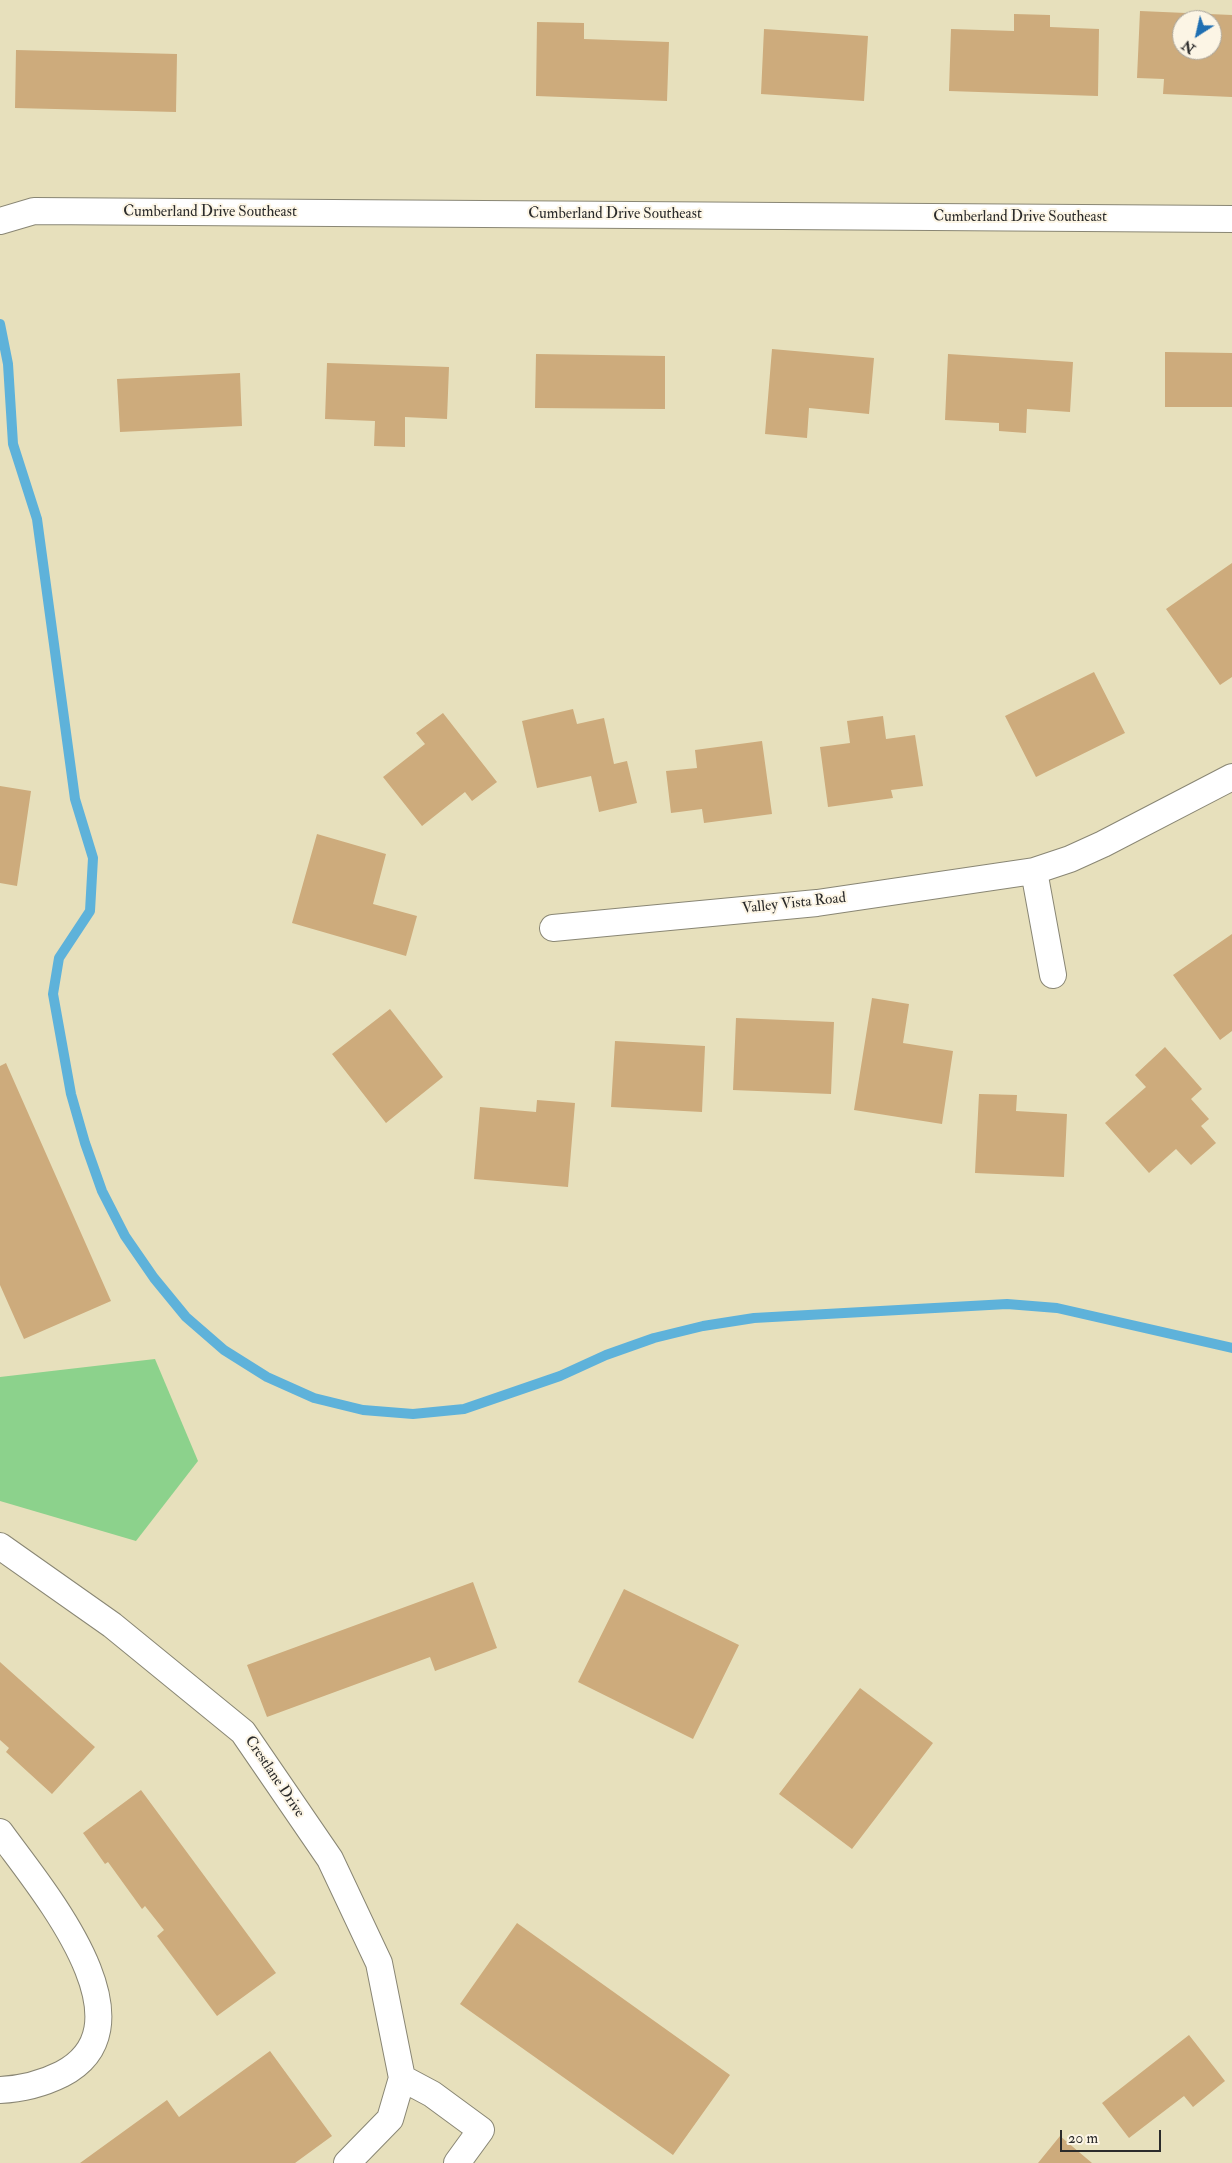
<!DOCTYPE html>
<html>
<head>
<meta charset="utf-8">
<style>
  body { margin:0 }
  #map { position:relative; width:1232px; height:2163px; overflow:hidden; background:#e7e0bc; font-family:"IM FELL Double Pica",serif }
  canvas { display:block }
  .north { position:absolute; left:1172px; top:10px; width:50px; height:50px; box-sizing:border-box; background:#fcf5e5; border:1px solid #a8a49b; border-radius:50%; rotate:215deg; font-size:14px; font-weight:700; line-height:20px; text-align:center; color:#2b2b2b }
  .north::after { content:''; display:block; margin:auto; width:18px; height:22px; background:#1f6fb2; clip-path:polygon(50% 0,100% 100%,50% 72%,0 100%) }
  .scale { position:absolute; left:1060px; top:2130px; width:101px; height:22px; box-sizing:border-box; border:2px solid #2b2b2b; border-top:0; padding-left:6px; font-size:15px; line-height:18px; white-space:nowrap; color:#2b2b2b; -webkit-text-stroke:4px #fcf5e5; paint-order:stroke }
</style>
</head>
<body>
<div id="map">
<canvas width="1232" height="2163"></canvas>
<div class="north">N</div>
<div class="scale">20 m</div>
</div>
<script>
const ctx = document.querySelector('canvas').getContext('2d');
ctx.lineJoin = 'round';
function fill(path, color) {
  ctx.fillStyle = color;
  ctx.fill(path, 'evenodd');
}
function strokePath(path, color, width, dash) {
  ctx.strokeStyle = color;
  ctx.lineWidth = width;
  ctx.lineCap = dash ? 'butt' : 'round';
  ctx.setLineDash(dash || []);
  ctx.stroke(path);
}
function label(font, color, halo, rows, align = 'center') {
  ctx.font = font + ' "IM FELL Double Pica",serif';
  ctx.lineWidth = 4;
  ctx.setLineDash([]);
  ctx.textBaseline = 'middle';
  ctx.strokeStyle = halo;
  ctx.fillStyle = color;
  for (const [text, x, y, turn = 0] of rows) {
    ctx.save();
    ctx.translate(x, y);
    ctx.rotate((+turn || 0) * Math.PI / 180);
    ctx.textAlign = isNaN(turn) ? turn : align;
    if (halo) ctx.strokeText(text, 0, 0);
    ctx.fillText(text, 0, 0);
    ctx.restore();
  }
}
fill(new Path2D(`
  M155,1359L198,1461L136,1541L0,1501V1377Z`), '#8cd28c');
strokePath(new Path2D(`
  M0,324L8,364L13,444L37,519L75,799L93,858L90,911L59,958L53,994L71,1094L85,1143L102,1191L125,1236L154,1278L186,1317L224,1350L267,1377L314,1398L363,1410L413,1414L464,1409L560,1376L606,1355L654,1338L703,1326L754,1318L1007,1304L1057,1308L1232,1348`), '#5eb2da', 10);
fill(new Path2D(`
  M1140,11L1232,15V97L1163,94L1164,79L1137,78ZM1182,20H1212V50H1182Z
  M1014,14L1050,15V27L1099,29L1098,96L949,91L951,29L1014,31Z
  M537,22L584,23V39L669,42L667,101L536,96Z
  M764,29L868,36L864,101L761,94Z
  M16,50L177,54L176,112L15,108Z
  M772,349L874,358L869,414L809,408L807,438L765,434Z
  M1165,352L1232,353V407H1165Z
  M536,354L665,356V409L535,408Z
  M948,354L1073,362L1070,412L1027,409L1026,433L999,431V423L945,420Z
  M327,363L449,367L447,419L405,417V447L374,446L375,421L325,419Z
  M240,373L242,426L120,432L117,379Z
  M1232,563V677L1220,685L1166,609Z
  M1094,672L1125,733L1036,777L1005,716Z
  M573,709L577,724L604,718L614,764L627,761L637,803L599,812L591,776L537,788L522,721Z
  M443,713L497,782L472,801L465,792L422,826L383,777L425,744L416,733Z
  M883,716L886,739L915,735L923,786L891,790L893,798L828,807L820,747L850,743L847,721Z
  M762,741L772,814L704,823L702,809L671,813L666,771L697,768L695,750Z
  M0,786L31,791L17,886L0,883Z
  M317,834L386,854L373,904L417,916L406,956L292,923Z
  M1232,934V1031L1220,1040L1173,975Z
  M872,998L909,1004L903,1043L953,1051L942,1124L854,1110Z
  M390,1009L443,1077L386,1123L332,1054Z
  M736,1018L834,1022L831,1094L733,1090Z
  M615,1041L705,1046L702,1112L611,1107Z
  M1165,1047L1202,1089L1191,1099L1209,1119L1201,1126L1216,1143L1191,1165L1176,1149L1149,1173L1105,1123L1146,1087L1135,1075Z
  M6,1063L111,1301L24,1339L0,1285V1066Z
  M979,1094L1017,1095L1016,1111L1067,1114L1064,1177L975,1173Z
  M537,1100L575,1103L568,1187L474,1179L480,1107L536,1112Z
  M473,1582L497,1648L435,1671L430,1657L267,1717L247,1665Z
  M624,1589L739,1645L693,1739L578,1682Z
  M0,1662L95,1747L52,1794L6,1752L9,1748L0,1740Z
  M860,1688L933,1743L852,1849L779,1794Z
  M141,1790L276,1973L217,2016L157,1936L164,1930L145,1906L142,1909L108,1862L105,1864L83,1833Z
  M517,1923L730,2075L673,2155L460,2004Z
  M1189,2035L1225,2081L1193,2107L1184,2096L1129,2138L1102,2103Z
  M270,2051L332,2136L295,2163H80L167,2100L179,2117Z
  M1060,2136L1092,2163H1038Z`), '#cdab7c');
const minor = new Path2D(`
  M0,221L34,211L1232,219
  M1034,871L1053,975
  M553,928L817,903L1034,871L1070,859L1103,844L1232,777
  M0,1546L112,1625L243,1732L330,1859L379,1963L402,2078L390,2119L347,2163
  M0,1832C38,1885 158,2024 62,2074C42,2084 22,2089 0,2090
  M402,2078L432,2094L481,2130L457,2163`);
strokePath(minor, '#898674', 28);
strokePath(minor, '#fff', 26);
label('15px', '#2b2b2b', '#fcf5e5', [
  ["Cumberland Drive Southeast",210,213],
  ["Cumberland Drive Southeast",615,215],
  ["Cumberland Drive Southeast",1020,218],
  ["Valley Vista Road",794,904,-6],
  ["Crestlane Drive",274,1777,56]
]);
</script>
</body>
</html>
